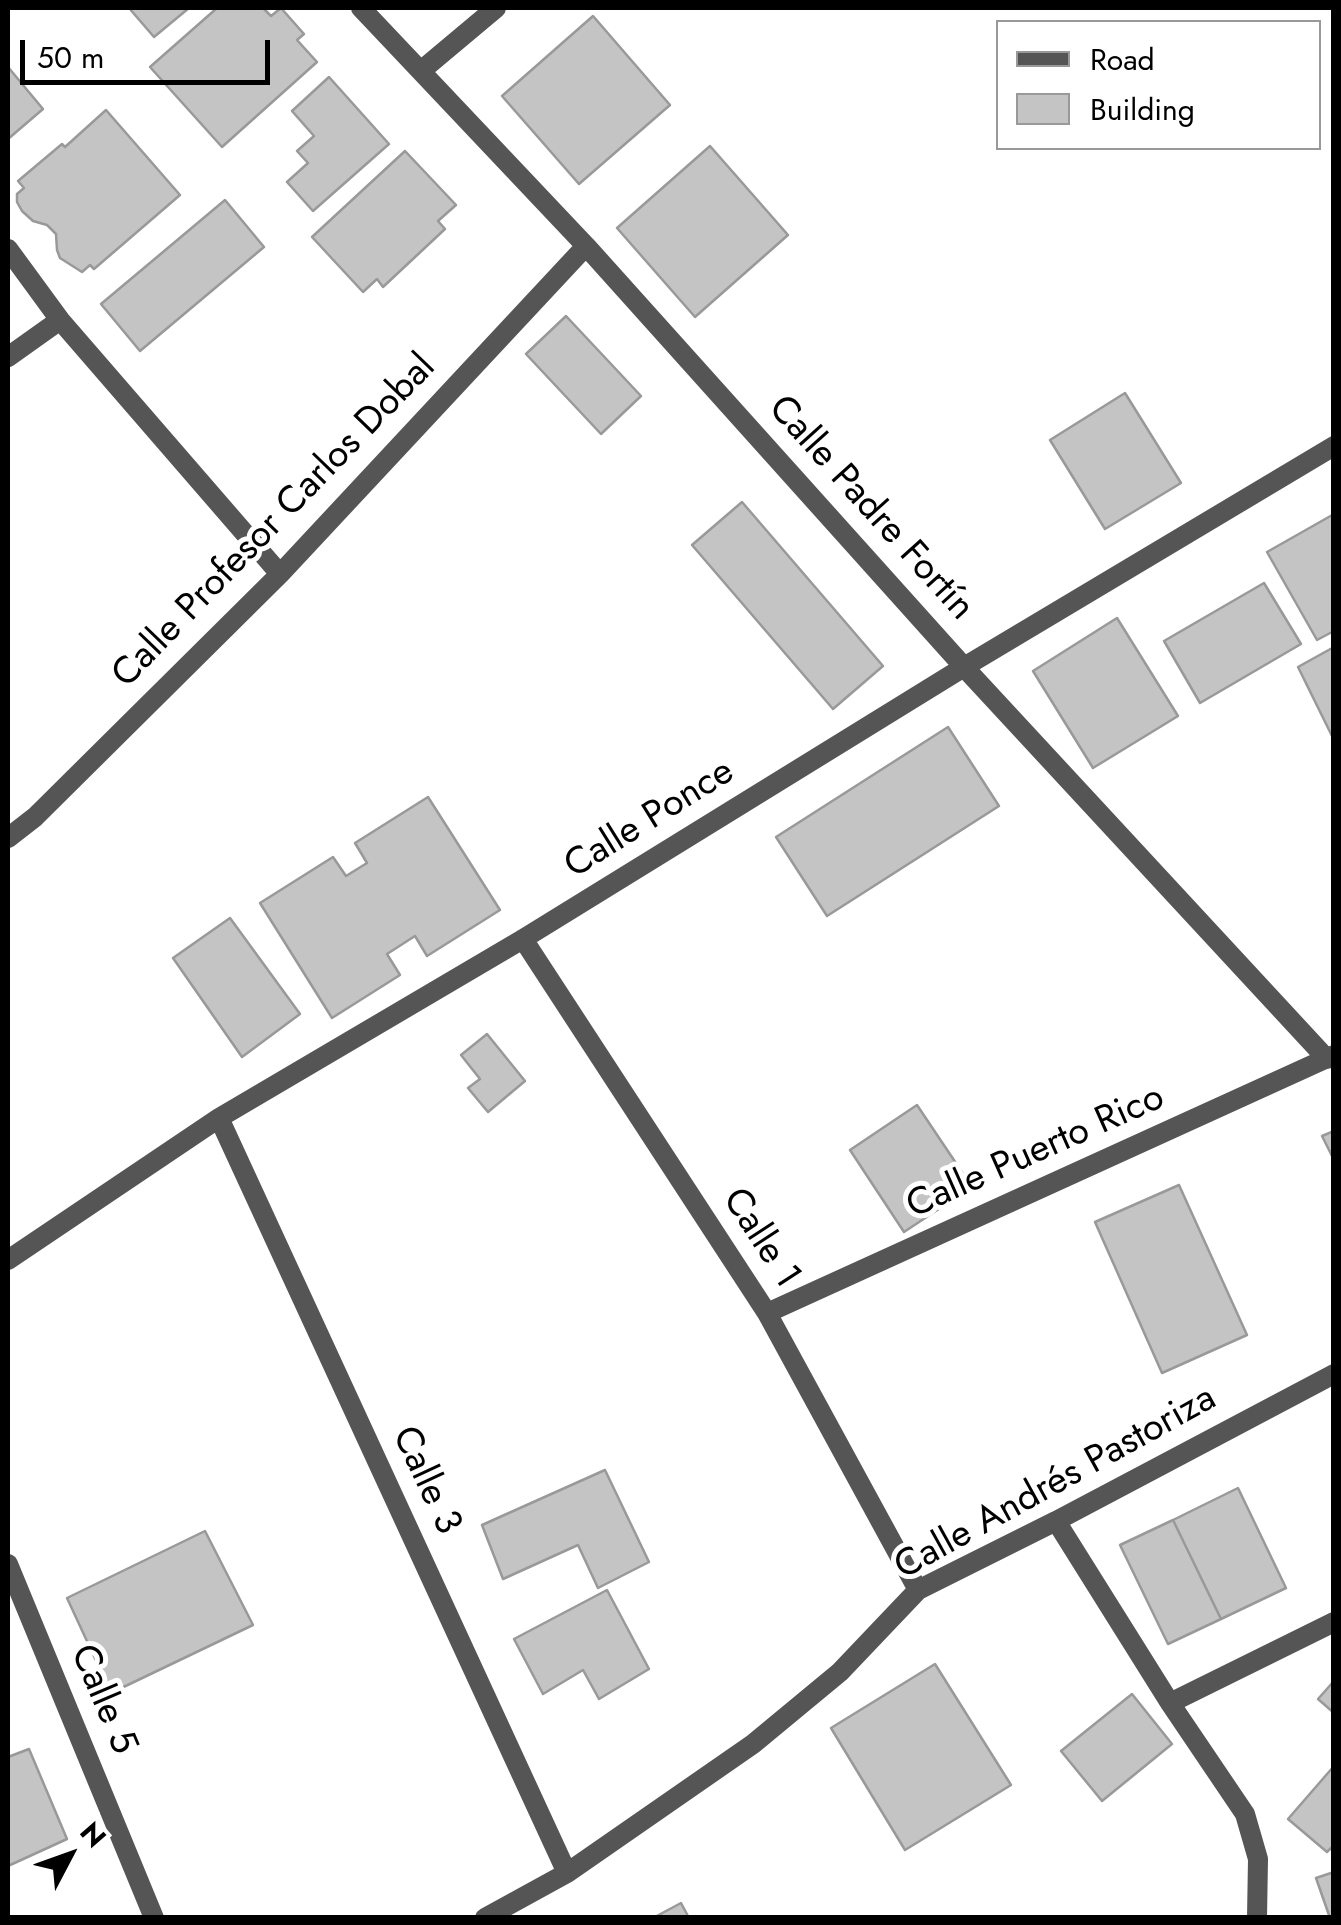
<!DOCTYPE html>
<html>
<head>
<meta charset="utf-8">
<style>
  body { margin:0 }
  #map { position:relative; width:1341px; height:1925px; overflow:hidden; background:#fff; font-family:Jost,sans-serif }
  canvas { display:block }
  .frame { position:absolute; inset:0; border:10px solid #000; pointer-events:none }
  .legend { position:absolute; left:996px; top:20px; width:325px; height:130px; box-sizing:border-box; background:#fff; border:2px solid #999; margin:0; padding:12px 18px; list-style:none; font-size:30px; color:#000 }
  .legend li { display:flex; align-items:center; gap:20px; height:50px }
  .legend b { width:50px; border:2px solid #999 }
  .north { position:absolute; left:20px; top:1805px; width:100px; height:100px; -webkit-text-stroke:8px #fff; paint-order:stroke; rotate:49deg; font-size:28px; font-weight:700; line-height:40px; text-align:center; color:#000 }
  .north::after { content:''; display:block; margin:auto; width:35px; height:45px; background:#000; clip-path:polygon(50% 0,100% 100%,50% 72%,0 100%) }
  .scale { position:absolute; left:20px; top:40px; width:250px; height:45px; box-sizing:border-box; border:5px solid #000; border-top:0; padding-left:12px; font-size:30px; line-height:35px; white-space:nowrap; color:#000; -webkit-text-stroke:8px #fff; paint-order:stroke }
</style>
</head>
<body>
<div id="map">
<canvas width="1341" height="1925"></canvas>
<div class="frame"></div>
<ul class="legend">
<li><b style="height:12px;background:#555"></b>Road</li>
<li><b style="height:28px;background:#c4c4c4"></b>Building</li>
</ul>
<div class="north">N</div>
<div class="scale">50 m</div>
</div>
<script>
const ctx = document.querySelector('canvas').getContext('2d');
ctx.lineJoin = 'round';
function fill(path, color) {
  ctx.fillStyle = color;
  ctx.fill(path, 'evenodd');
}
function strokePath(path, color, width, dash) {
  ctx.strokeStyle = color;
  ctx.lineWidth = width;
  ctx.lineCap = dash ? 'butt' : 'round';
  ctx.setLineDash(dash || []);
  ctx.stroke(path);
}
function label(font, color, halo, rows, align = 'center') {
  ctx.font = font + ' Jost,sans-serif';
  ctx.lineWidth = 10;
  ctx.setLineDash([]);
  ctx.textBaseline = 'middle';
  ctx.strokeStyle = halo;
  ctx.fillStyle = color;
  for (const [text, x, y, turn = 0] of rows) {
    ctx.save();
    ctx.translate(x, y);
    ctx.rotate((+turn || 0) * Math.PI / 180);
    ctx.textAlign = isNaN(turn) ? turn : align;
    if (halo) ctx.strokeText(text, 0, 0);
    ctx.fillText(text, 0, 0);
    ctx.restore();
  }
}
const building = new Path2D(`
  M129,8H189L154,37Z
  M217,8H263L271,16L281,8L304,34L297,40L317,62L222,147L150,67Z
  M593,16L670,105L579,184L502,96Z
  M8,67L43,109L8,139Z
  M329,77L389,144L313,211L287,182L308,163L297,151L314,136L292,111Z
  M106,110L180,195L94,269L90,265L82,272L60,258L57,250L56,234L47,225L33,221L22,211L17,202V194L24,188L18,181L62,144L65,147Z
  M710,146L788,235L695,317L617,228Z
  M405,151L456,205L438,221L445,229L383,287L377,279L363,292L312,237Z
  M225,200L264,247L140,351L101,304Z
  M566,316L641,396L601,434L526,354Z
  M1125,393L1181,483L1105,529L1050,440Z
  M742,502L883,666L833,709L692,545Z
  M1334,514V631L1317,640L1267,552Z
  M1264,583L1301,644L1200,703L1164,641Z
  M1117,618L1178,716L1093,768L1033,671Z
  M1334,647V735L1332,736L1298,667Z
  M948,727L999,806L827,916L776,837Z
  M428,797L500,910L427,956L415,936L387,954L400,975L332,1018L260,903L333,857L346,876L367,863L355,843Z
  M230,918L300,1014L242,1057L173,958Z
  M487,1034L525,1081L488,1112L468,1088L480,1079L461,1055Z
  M917,1105L972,1187L904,1232L850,1150Z
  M1334,1131V1160L1322,1136Z
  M1179,1185L1247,1335L1162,1373L1095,1222Z
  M605,1470L649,1562L598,1588L578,1545L503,1579L482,1525Z
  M1238,1488L1286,1588L1221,1619L1173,1520Z
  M1173,1520L1221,1619L1168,1644L1120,1545Z
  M205,1531L253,1625L111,1693L67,1598Z
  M607,1590L649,1669L599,1699L583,1670L543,1694L514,1639Z
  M935,1664L1011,1785L905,1850L831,1728Z
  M1334,1681V1713L1318,1699Z
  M1132,1694L1172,1744L1102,1801L1061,1751Z
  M29,1749L67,1839L8,1866V1757Z
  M1334,1766V1845L1327,1852L1288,1819Z
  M1334,1872V1918H1330L1316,1878Z
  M681,1903L689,1918H653Z`);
fill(building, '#c4c4c4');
strokePath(building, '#999', 2.5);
strokePath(new Path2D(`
  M361,8L586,246L964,667L1327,1059
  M422,70L496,8
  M8,249L60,320L280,574
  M8,357L60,320
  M8,838L35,817L280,574L586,246
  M523,939L767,1313L918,1590
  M219,1118L567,1873
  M8,1260L219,1118L523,939L964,667L1334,446
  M767,1313L1334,1055
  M1056,1521L1170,1703L1245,1814L1258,1859L1257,1918
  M8,1564L154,1918
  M1170,1703L1334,1622
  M485,1918L567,1873L753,1744L840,1672L918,1590L1056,1521L1334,1374`), '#555', 20);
label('38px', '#000', '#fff', [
  ["Calle Padre Fortín",870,509,48],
  ["Calle Profesor Carlos Dobal",275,522,-46],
  ["Calle Ponce",650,820,-32],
  ["Calle Puerto Rico",1036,1153,-24],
  ["Calle 1",760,1239,57],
  ["Calle 3",425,1481,65],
  ["Calle Andrés Pastoriza",1056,1484,-29],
  ["Calle 5",102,1700,67]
]);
</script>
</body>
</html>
